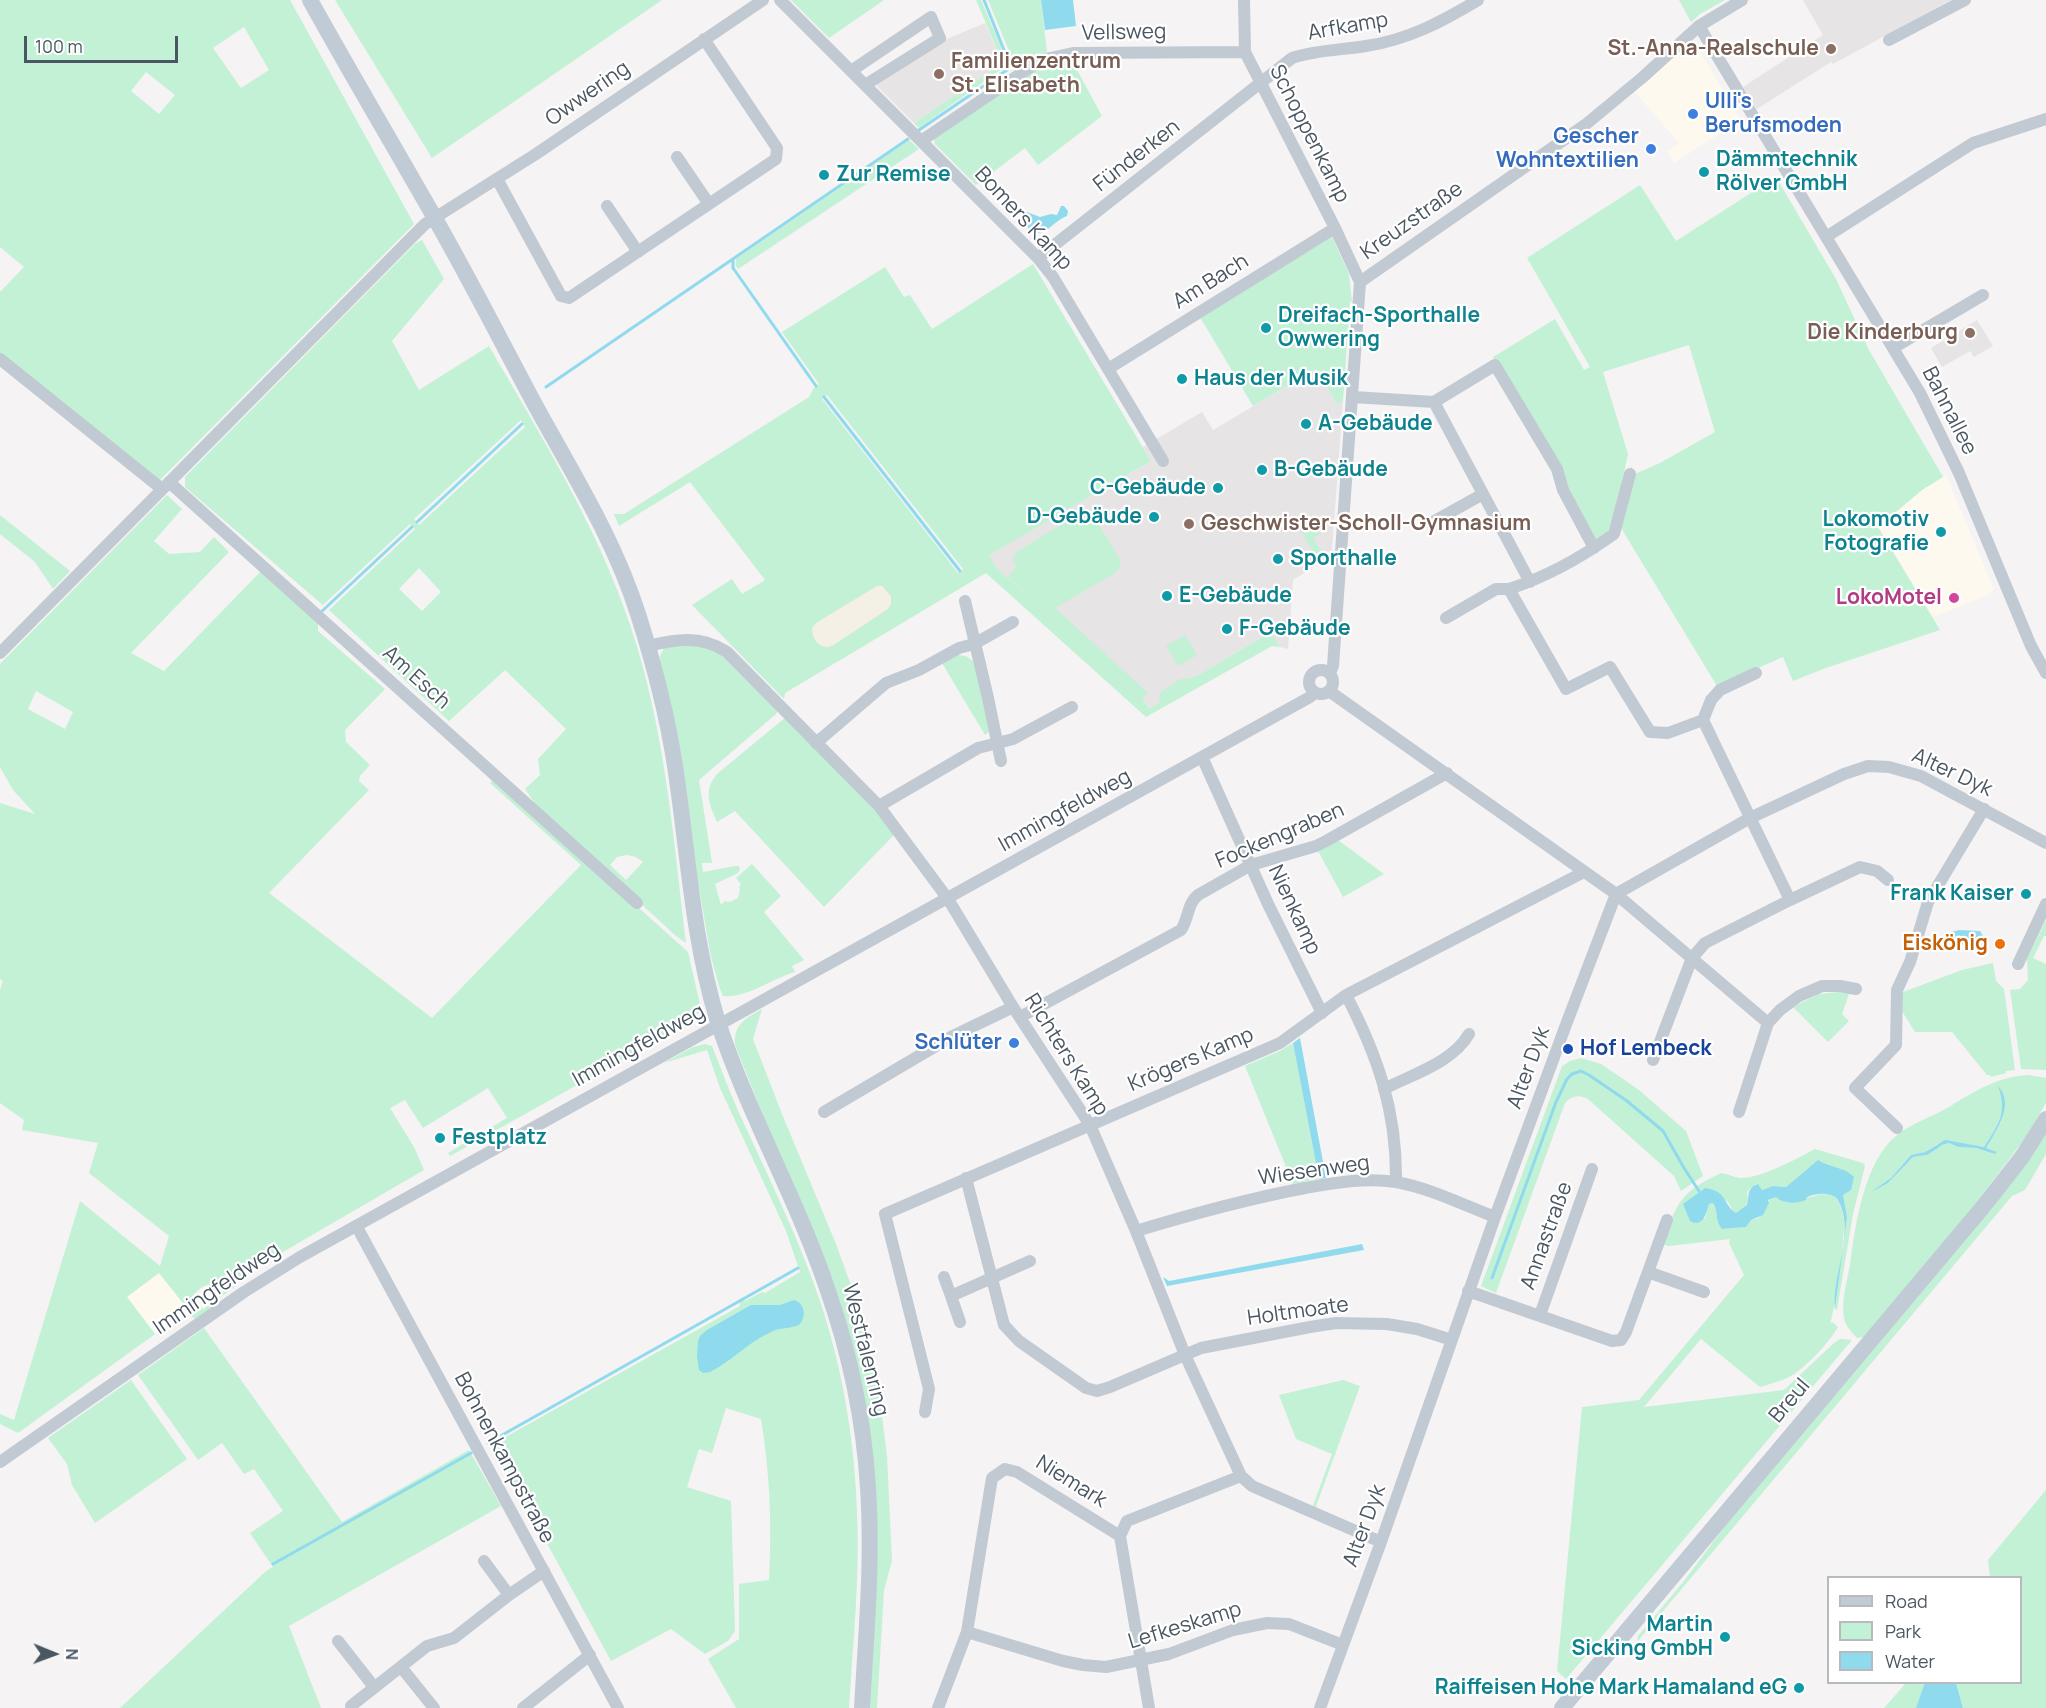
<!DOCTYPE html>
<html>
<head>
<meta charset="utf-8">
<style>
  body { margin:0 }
  #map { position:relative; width:2046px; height:1708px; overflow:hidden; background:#f5f3f3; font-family:Manrope,sans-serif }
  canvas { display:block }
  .legend { position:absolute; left:1827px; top:1576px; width:195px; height:108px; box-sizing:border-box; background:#fff; border:2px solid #b7bbc0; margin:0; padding:8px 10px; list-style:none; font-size:18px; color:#4a5661 }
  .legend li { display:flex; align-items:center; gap:12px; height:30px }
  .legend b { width:30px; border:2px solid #b7bbc0 }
  .north { position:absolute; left:24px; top:1624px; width:60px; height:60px; -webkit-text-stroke:4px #fff; paint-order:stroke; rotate:91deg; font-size:16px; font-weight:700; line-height:24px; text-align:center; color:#4a5661 }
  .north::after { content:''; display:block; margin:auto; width:21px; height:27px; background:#4a5661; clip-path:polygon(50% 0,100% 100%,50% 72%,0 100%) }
  .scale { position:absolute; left:24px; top:36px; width:154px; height:27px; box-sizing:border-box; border:3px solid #4a5661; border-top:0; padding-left:8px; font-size:18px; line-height:21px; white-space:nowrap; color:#4a5661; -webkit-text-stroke:4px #fff; paint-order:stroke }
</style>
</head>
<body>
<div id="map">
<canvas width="2046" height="1708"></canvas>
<ul class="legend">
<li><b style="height:8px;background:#c1cbd6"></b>Road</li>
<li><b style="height:16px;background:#c3f1d5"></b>Park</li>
<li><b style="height:16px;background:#90daee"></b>Water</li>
</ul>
<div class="north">N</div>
<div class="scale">100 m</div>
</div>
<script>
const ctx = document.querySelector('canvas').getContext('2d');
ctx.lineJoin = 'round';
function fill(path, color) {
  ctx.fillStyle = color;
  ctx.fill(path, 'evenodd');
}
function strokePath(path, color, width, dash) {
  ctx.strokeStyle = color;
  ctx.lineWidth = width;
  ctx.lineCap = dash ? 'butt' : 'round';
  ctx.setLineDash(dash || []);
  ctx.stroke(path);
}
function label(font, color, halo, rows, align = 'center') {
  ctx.font = font + ' Manrope,sans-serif';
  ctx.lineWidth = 4.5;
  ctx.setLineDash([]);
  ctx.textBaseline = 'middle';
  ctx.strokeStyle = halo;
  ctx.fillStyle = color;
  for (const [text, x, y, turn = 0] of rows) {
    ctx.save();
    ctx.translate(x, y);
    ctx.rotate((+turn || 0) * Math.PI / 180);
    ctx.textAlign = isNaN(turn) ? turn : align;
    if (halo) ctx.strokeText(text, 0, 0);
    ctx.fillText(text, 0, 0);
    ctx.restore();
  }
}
fill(new Path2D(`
  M1688,44L1696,45L1741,120L1674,163L1667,151L1679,143L1634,91Z
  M1946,475L1994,589L1988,595L1933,617L1878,527L1922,490Z
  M159,1272L186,1307L180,1315L155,1334L127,1297Z
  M209,1288L217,1299L203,1309L195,1298Z`), '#fdf9ef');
fill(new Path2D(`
  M1803,0H1951L1833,64L1831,62L1757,109L1743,87L1823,35Z
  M985,23L1001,59L998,67L914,123L876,85L879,81L949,38Z
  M1977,320L1993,346L1974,357L1970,351L1942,367L1931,348Z
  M1316,369L1337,404L1343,401L1331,562L1315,566L1293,580L1288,649L1280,647L1274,637H1262L1200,674L1190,678L1179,680L1161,703L1151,708L996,567L988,555L1151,461L1143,447L1202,412L1213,430Z`), '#e6e4e5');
fill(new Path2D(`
  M0,0H290L414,224L158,482L0,354V292L24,267L0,247ZM244,27L269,70L241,88L213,48ZM146,72L175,95L159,114L131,91Z
  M335,0H662L432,158Z
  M791,0H884L829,38Z
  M976,0H981L1007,61L1006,66L919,128L914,123L1000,65L1001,59Z
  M988,0H1041L1047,52L1016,68Z
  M1679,0H1725L1700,14L1691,22Z
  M1070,57L1102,116L1038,165L1025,148L976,185L935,144L934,139L1050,61Z
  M909,140L919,149L738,269L736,266V259Z
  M1776,177L1836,279L1869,350L1943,477L1922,490L1878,527L1940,630L1823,669L1793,681L1783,657L1717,686L1618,523L1622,512L1631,466L1635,474L1660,463L1715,432L1689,345L1603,372L1628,454L1616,510L1605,539L1600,541L1594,539L1568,488L1559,464L1493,357L1555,319L1584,370L1590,367L1527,258L1640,185L1676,241Z
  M1332,237L1349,274L1352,302L1350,301L1343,401L1337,404L1316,369L1253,406L1200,317Z
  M422,240L444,279L392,341L419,390L489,346C541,436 597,526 630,625C665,727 673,836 686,943L676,936L540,811L525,789L540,775L538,759L566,729L505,670L449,721L329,610L415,529L410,524L323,605L185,487V477L415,244ZM521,420L525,427L419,525L414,519ZM419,568L441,592L422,611L399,589ZM627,855L636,857L643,862L626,880L610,865L617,857Z
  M1033,264L1151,461L989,555L996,567L1030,598L1008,577L1016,567L1013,558L1015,553L1082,512H1091L1120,559V567L1115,573L1055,608L1148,693L1142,699L1150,708L1160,703L1159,694L1180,679L1190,678L1200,674L1262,637H1274L1280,647L1272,646L1146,717L986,573L785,693L784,699L692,605L732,579L742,594L765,580L690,482L619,526L614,514H624L809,397L814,388L819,384L782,332L885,267L904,297L910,295L932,329ZM827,395L963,569V570L958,573L822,399Z
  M167,495L182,509L154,541L169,554L200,552L214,537L229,552L131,653L164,671L263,569L318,620V631L385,689L345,730L346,742L370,765L360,776L359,781L369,790L269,893L432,1018L581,865L490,783L495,779L688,952L701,1009L695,1019L450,1156L448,1153L507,1118L488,1088L423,1128L405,1100L390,1108L414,1147L424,1170L240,1277C213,1289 203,1275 186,1307L159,1273L127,1297L155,1334L18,1433L0,1424V1414L14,1420L80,1201L160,1266L169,1236L89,1173L98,1143L22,1130L24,1120L0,1103V990L3,981L0,979V803L35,814L13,790L0,767V664ZM36,691L73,712L65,729L28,709Z
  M0,515L70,571L53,589L35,562L0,534Z
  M1305,524L1309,531L1316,527L1320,534L1313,538L1323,554L1317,558L1299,528Z
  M1185,635L1197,655L1178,666L1166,646Z
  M695,644L719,650L779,709L776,714L699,780L712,863H702L703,872L735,866H739L740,869L738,873L715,884L721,905L725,901L730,902L738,898L740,890L739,887L741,884L736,878L752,864L781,896L764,912L804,960L792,966L795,972C771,979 748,998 723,996L720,989L711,957L660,663V656L664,648Z
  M958,655L966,656L974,662L991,730L985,735L942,663Z
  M786,717L872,805L895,832L892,837L824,907L735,811L717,822C709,803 703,791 717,774Z
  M1338,840L1384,874L1343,897L1318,851Z
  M2046,920V936H2044L2033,958L2046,964V1070L2021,1069L2010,990L2020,989L2028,980L2027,959Z
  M1993,963L1996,981L2004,989L2015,1070L2006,1071V1073L1991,1077L1990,1075H1987L1952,1032H1915L1900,1008L1903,992L1962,970Z
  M1850,991L1842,1014L1849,1021L1828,1042L1793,1007L1818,994Z
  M762,1009L753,1039L782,1114L836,1244L860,1310L881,1408L887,1456L892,1561L884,1590L877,1708H866L868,1441L778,1153L735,1045C733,1025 746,1018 762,1009Z
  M1293,1043L1319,1179L1293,1184L1245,1066L1280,1051Z
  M705,1044L712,1046C721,1068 729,1091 739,1113C768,1176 799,1238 821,1304C843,1371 855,1443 857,1513C860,1578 853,1643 849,1708H736L708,1659L739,1639V1584L769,1580C772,1526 770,1473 761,1419L726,1408L712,1453L699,1449L687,1487L731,1501L735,1631L728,1641L705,1654L671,1629L611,1661L493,1444L740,1306L739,1300L743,1298L745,1301L762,1292L765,1293L800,1272L786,1231L720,1088L707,1050L664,1063L693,1047Z
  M1581,1058L1601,1064L1639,1090L1686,1131L1703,1176L1681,1191L1674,1176L1588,1099C1579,1094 1571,1096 1565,1103L1496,1293L1481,1286L1562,1066L1570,1061Z
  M2028,1075L2046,1078V1103L2025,1138L1973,1207L1864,1337L1857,1338C1853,1333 1848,1329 1846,1324C1839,1308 1847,1282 1850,1265C1855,1226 1864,1161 1897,1135C1912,1123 1932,1117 1949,1107C1975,1091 1997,1077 2028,1075ZM2002,1096C2009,1115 1996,1132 1986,1148L1996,1152V1154L1976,1148L1958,1147L1949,1143L1936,1147L1927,1155L1913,1157L1888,1183L1879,1187L1891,1178L1911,1155L1925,1152L1937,1144L1955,1142L1958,1144L1984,1147C1994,1132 2006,1115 2002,1096Z
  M2046,1133V1154L2025,1190L2012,1196L1637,1642L1638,1636L1684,1581L1725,1526L1992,1209Z
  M1815,1149L1863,1163L1865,1166L1853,1214L1837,1310L1835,1309L1847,1218L1842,1198L1843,1195L1848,1191L1833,1168L1810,1167L1786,1187L1773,1186L1762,1190L1757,1185L1749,1189L1747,1193C1750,1204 1745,1208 1736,1214L1733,1211L1728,1202L1705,1188L1684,1204L1705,1219L1709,1204L1713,1203C1719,1212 1714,1219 1723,1229L1746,1227L1751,1220L1759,1218C1763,1209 1765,1200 1776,1197C1793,1210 1809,1193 1828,1194C1837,1194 1843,1210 1844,1219C1845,1226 1843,1235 1843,1242C1840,1269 1837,1298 1830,1324L1832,1322L1838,1327C1829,1343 1804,1370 1787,1378C1778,1382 1769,1384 1760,1387L1701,1339L1644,1407L1784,1390L1834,1343L1840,1339L1852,1340L1566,1679L1557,1671L1582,1407L1639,1400L1744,1275L1729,1243L1730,1239L1669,1246L1665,1245L1663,1243C1677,1201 1681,1192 1721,1173C1727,1174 1734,1177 1740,1178C1760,1179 1798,1158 1815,1149Z
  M237,1285L218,1299L220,1302L196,1319L187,1314L195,1298L203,1309L217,1299L209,1288Z
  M204,1328L342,1522L469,1450L501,1506L289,1626L321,1708H120L266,1571L273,1567L250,1533L283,1511L254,1469L244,1474L222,1443L198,1460L138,1375Z
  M131,1380L187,1459L95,1523L72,1485L67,1464L48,1438Z
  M1343,1380L1360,1386L1315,1509L1312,1508L1332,1454L1296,1439L1279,1395Z
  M2046,1490V1708H1963L1956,1683L2020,1682V1578L1990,1577L1988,1560Z
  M1906,1683H1925L1916,1708H1884Z`), '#c3f1d5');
fill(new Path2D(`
  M877,586H882L891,596V604L888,609L832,646C820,650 812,640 812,628L816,623Z`), '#f5f0e5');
fill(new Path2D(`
  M1041,0H1073L1076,26L1045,30Z
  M1061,206H1064L1068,211L1067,216C1050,222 1038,250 1022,218L1023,214L1027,212L1040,217L1051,214L1057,215Z
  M1959,930L1980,931L1983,936V941L1976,944L1957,945L1951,932Z
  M1300,1038L1326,1178L1319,1179L1293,1043Z
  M1998,1086C2015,1104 1997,1130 1986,1148L1997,1152L1995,1154L1976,1148L1958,1147L1949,1143L1942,1145L1927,1155L1913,1157L1888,1183L1871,1192L1891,1178L1911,1155L1925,1152L1945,1140L1984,1147C1998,1125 2008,1113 1998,1086Z
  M1818,1160C1830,1168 1843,1166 1854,1177L1851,1190L1843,1195L1847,1218L1835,1309C1831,1278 1857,1228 1837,1199C1832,1192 1817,1193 1810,1196C1802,1199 1811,1199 1803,1201C1794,1204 1782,1203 1776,1197L1768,1200L1769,1203L1763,1215L1751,1220L1746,1227L1722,1229C1714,1219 1719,1212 1713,1203L1709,1204C1706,1214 1703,1228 1690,1221L1683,1204L1705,1188C1729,1192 1722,1204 1736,1213L1747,1205C1750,1193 1746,1189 1758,1184L1762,1190L1773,1186L1786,1187Z
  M1362,1244L1364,1250L1167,1286L1163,1277L1169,1281Z
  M794,1300C805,1303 807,1317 799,1325C790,1329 780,1327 771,1332C748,1342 732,1361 710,1372L703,1373L699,1370L697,1356L698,1341L700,1336L707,1330L751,1305H780Z
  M1925,1682L1956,1683L1963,1708H1916Z`), '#90daee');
strokePath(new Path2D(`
  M919,130L1007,70L1010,65L984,0
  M733,259V268L816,386
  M546,387L908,139
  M824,397L960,571
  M417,522L522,424
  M320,613L412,527
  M1492,1278L1556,1102L1567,1079L1572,1074L1581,1071L1589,1075L1627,1101L1663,1131L1684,1168L1699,1191
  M488,1443L798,1268
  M273,1564L471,1453`), '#90daee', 3);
strokePath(new Path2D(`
  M780,0L1038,258L1053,277L1163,461
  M1244,0L1245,52L1335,228L1360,282L1333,666L1330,673
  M1699,26L1920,393L1959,473L2031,646L2046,673
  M1889,40L1965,0
  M851,71L931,17L940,38L865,85
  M921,141L1041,60L1073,53L1245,52
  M677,157L709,204
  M497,179L561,296L569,298L776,159L777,148L704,39
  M607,206L638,252
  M1826,237L1973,143L2046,119
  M1038,258L1292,58C1316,50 1342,50 1366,46C1408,40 1443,21 1478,0
  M1360,282L1585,125L1643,77L1699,26L1742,0
  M1893,348L1983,295
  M0,359L162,489
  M1108,369L1335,228
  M1353,397L1434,402L1530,582
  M1434,402L1495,365L1557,469L1563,490L1594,548
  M1630,474L1614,534C1582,557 1546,577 1509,589L1566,689L1610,667L1650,732L1668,733L1703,720L1790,900
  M169,482L637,903
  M1431,523L1483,494
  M965,601L988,698L1001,761
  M1446,618L1496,589H1509
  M648,646C676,639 702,635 727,652L879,806L948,899L1013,1007L1090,1125L1136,1231L1185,1355L1241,1476L1252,1486L1381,1542
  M0,653L425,224L536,154L763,0
  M1309 682a12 12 0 1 1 24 0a12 12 0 1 1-24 0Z
  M1329,691L1616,894L1768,1023
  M1703,720L1711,700L1720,690L1756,673
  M816,743L886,683L919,670L959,648L974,644L1013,622
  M1202,757L1268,904L1322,1013
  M879,806L978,748L1013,739L1072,707
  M2018,964L2046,904
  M1346,995C1378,1056 1397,1112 1396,1182
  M1020,1017L1181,930C1189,918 1187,904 1198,895L1251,865L1316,846L1326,841L1447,773
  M1653,1060L1692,958L1705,943L1790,900L1860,867L1877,871L1888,880
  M1384,1089C1413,1074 1452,1063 1469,1034
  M824,1112L951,1037L1013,1007
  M1739,1112L1768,1023L1780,1010L1799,996L1822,986H1840L1856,989
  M1897,1128L1855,1088L1896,1045L1897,990L1910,962L1928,902L1984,809
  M966,1178L1004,1325L1019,1341L1086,1388L1097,1391L1110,1387L1201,1348L1310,1327L1336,1323L1387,1324L1417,1329L1452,1340
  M357,1227L618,1708
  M1136,1231C1192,1214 1247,1199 1305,1188C1334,1183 1366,1177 1396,1182C1430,1188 1463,1205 1495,1217
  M1648,1272L1704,1292
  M944,1277L951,1296
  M1468,1291L1612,1341L1621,1340L1626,1332L1667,1220
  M1540,1315L1592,1169
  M960,1322L951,1296L1030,1261
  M925,1412L929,1389L885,1214L1280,1043L1346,995L1584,872
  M0,1462L244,1292L300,1257L1310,697L1315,692
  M1120,1536L1149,1708
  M484,1561L509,1595
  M967,1632L1063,1661L1083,1665L1106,1667L1169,1654L1233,1630L1267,1623L1289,1624L1343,1645
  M338,1641L374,1687
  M401,1667L434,1708
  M351,1706L427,1646L454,1638L509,1595L544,1571
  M523,1708L590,1655
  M938,1708L967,1632L992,1478L1005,1469L1017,1472L1120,1536L1127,1521L1241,1476
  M1320,1708L1381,1542L1495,1217L1567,1022L1616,894L1750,818L1844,774L1868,766L1889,767L1921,776L2046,843`), '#c1cad2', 12);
strokePath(new Path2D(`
  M310,0C350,72 392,143 433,215C468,276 500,339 533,401C571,471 614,538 638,614C654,664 667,714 675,766C688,851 692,936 717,1019C747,1112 797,1198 828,1291C850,1354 864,1421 868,1488C873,1561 866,1635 862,1708
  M1562,1708L1983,1207L2022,1157L2046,1119`), '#c1cbd6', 16);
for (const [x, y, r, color] of [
  [1831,49,6,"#8d6e63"],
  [939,74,6,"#8d6e63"],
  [1693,114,6,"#3f7fe0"],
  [1651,149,6,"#3f7fe0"],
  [1704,172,6,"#0f9aa8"],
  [824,175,6,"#0f9aa8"],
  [1266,328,6,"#0f9aa8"],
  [1970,333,6,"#8d6e63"],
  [1182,379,6,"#0f9aa8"],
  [1306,424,6,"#0f9aa8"],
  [1262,470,6,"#0f9aa8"],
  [1218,488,6,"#0f9aa8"],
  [1154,517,6,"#0f9aa8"],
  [1189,524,6,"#8d6e63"],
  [1941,532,6,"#0f9aa8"],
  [1278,559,6,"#0f9aa8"],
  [1167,596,6,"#0f9aa8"],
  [1954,598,6,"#d1479c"],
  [1227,629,6,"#0f9aa8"],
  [2026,894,6,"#0f9aa8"],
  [2000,944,6,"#e8710a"],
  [1014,1043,6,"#3f7fe0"],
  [1568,1049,6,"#1a4fb4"],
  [440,1138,6,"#0f9aa8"],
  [1725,1637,6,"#0f9aa8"],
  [1799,1688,6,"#0f9aa8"]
]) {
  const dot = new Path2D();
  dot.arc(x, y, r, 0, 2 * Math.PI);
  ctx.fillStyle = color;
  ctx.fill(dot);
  strokePath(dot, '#fff', 2);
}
label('21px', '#4a5661', '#fff', [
  ["Arfkamp",1348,27,-10],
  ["Vellsweg",1124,33,-1],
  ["Owwering",588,94,-35],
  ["Schoppenkamp",1309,134,63],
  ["Fünderken",1137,156,-38],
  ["Bomers Kamp",1023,219,47],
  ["Kreuzstraße",1412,221,-35],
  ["Am Bach",1211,282,-32],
  ["Bahnallee",1949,411,63],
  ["Am Esch",416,678,42],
  ["Alter Dyk",1952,773,25],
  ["Immingfeldweg",1065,811,-29],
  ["Fockengraben",1280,836,-23],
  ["Nienkamp",1294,910,65],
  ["Immingfeldweg",639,1046,-29],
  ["Richters Kamp",1066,1055,58],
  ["Krögers Kamp",1191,1060,-23],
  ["Alter Dyk",1529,1068,-70],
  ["Wiesenweg",1314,1171,-8],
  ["Annastraße",1547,1236,-70],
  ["Immingfeldweg",217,1289,-34],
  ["Holtmoate",1298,1312,-8],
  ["Westfalenring",865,1350,76],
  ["Breul",1790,1401,-50],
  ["Bohnenkampstraße",504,1458,62],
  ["Niemark",1071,1482,32],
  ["Alter Dyk",1365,1526,-70],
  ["Lefkeskamp",1185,1626,-17]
]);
label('bold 21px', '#785e54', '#fff', [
  ["St.-Anna-Realschule",1819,49],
  ["Familienzentrum",951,62,"left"],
  ["St. Elisabeth",951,86,"left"],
  ["Die Kinderburg",1958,333],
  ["Geschwister-Scholl-Gymnasium",1201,524,"left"]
], 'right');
label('bold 21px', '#366cbe', '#fff', [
  ["Ulli's",1705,102,"left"],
  ["Berufsmoden",1705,126,"left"],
  ["Gescher",1639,137],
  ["Wohntextilien",1639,161],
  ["Schlüter",1002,1043]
], 'right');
label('bold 21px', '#0d838f', '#fff', [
  ["Dämmtechnik",1716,160],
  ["Rölver GmbH",1716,184],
  ["Zur Remise",836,175],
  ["Dreifach-Sporthalle",1278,316],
  ["Owwering",1278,340],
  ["Haus der Musik",1194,379],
  ["A-Gebäude",1318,424],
  ["B-Gebäude",1274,470],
  ["C-Gebäude",1206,488,"right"],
  ["D-Gebäude",1142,517,"right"],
  ["Lokomotiv",1929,520,"right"],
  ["Fotografie",1929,544,"right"],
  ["Sporthalle",1290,559],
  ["E-Gebäude",1179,596],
  ["F-Gebäude",1239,629],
  ["Frank Kaiser",2014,894,"right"],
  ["Festplatz",452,1138],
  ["Martin",1713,1625,"right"],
  ["Sicking GmbH",1713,1649,"right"],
  ["Raiffeisen Hohe Mark Hamaland eG",1787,1688,"right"]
], 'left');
label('bold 21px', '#b23c85', '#fff', [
  ["LokoMotel",1942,598]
], 'right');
label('bold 21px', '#c56008', '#fff', [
  ["Eiskönig",1988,944]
], 'right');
label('bold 21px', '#164399', '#fff', [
  ["Hof Lembeck",1580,1049]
], 'left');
</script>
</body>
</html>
